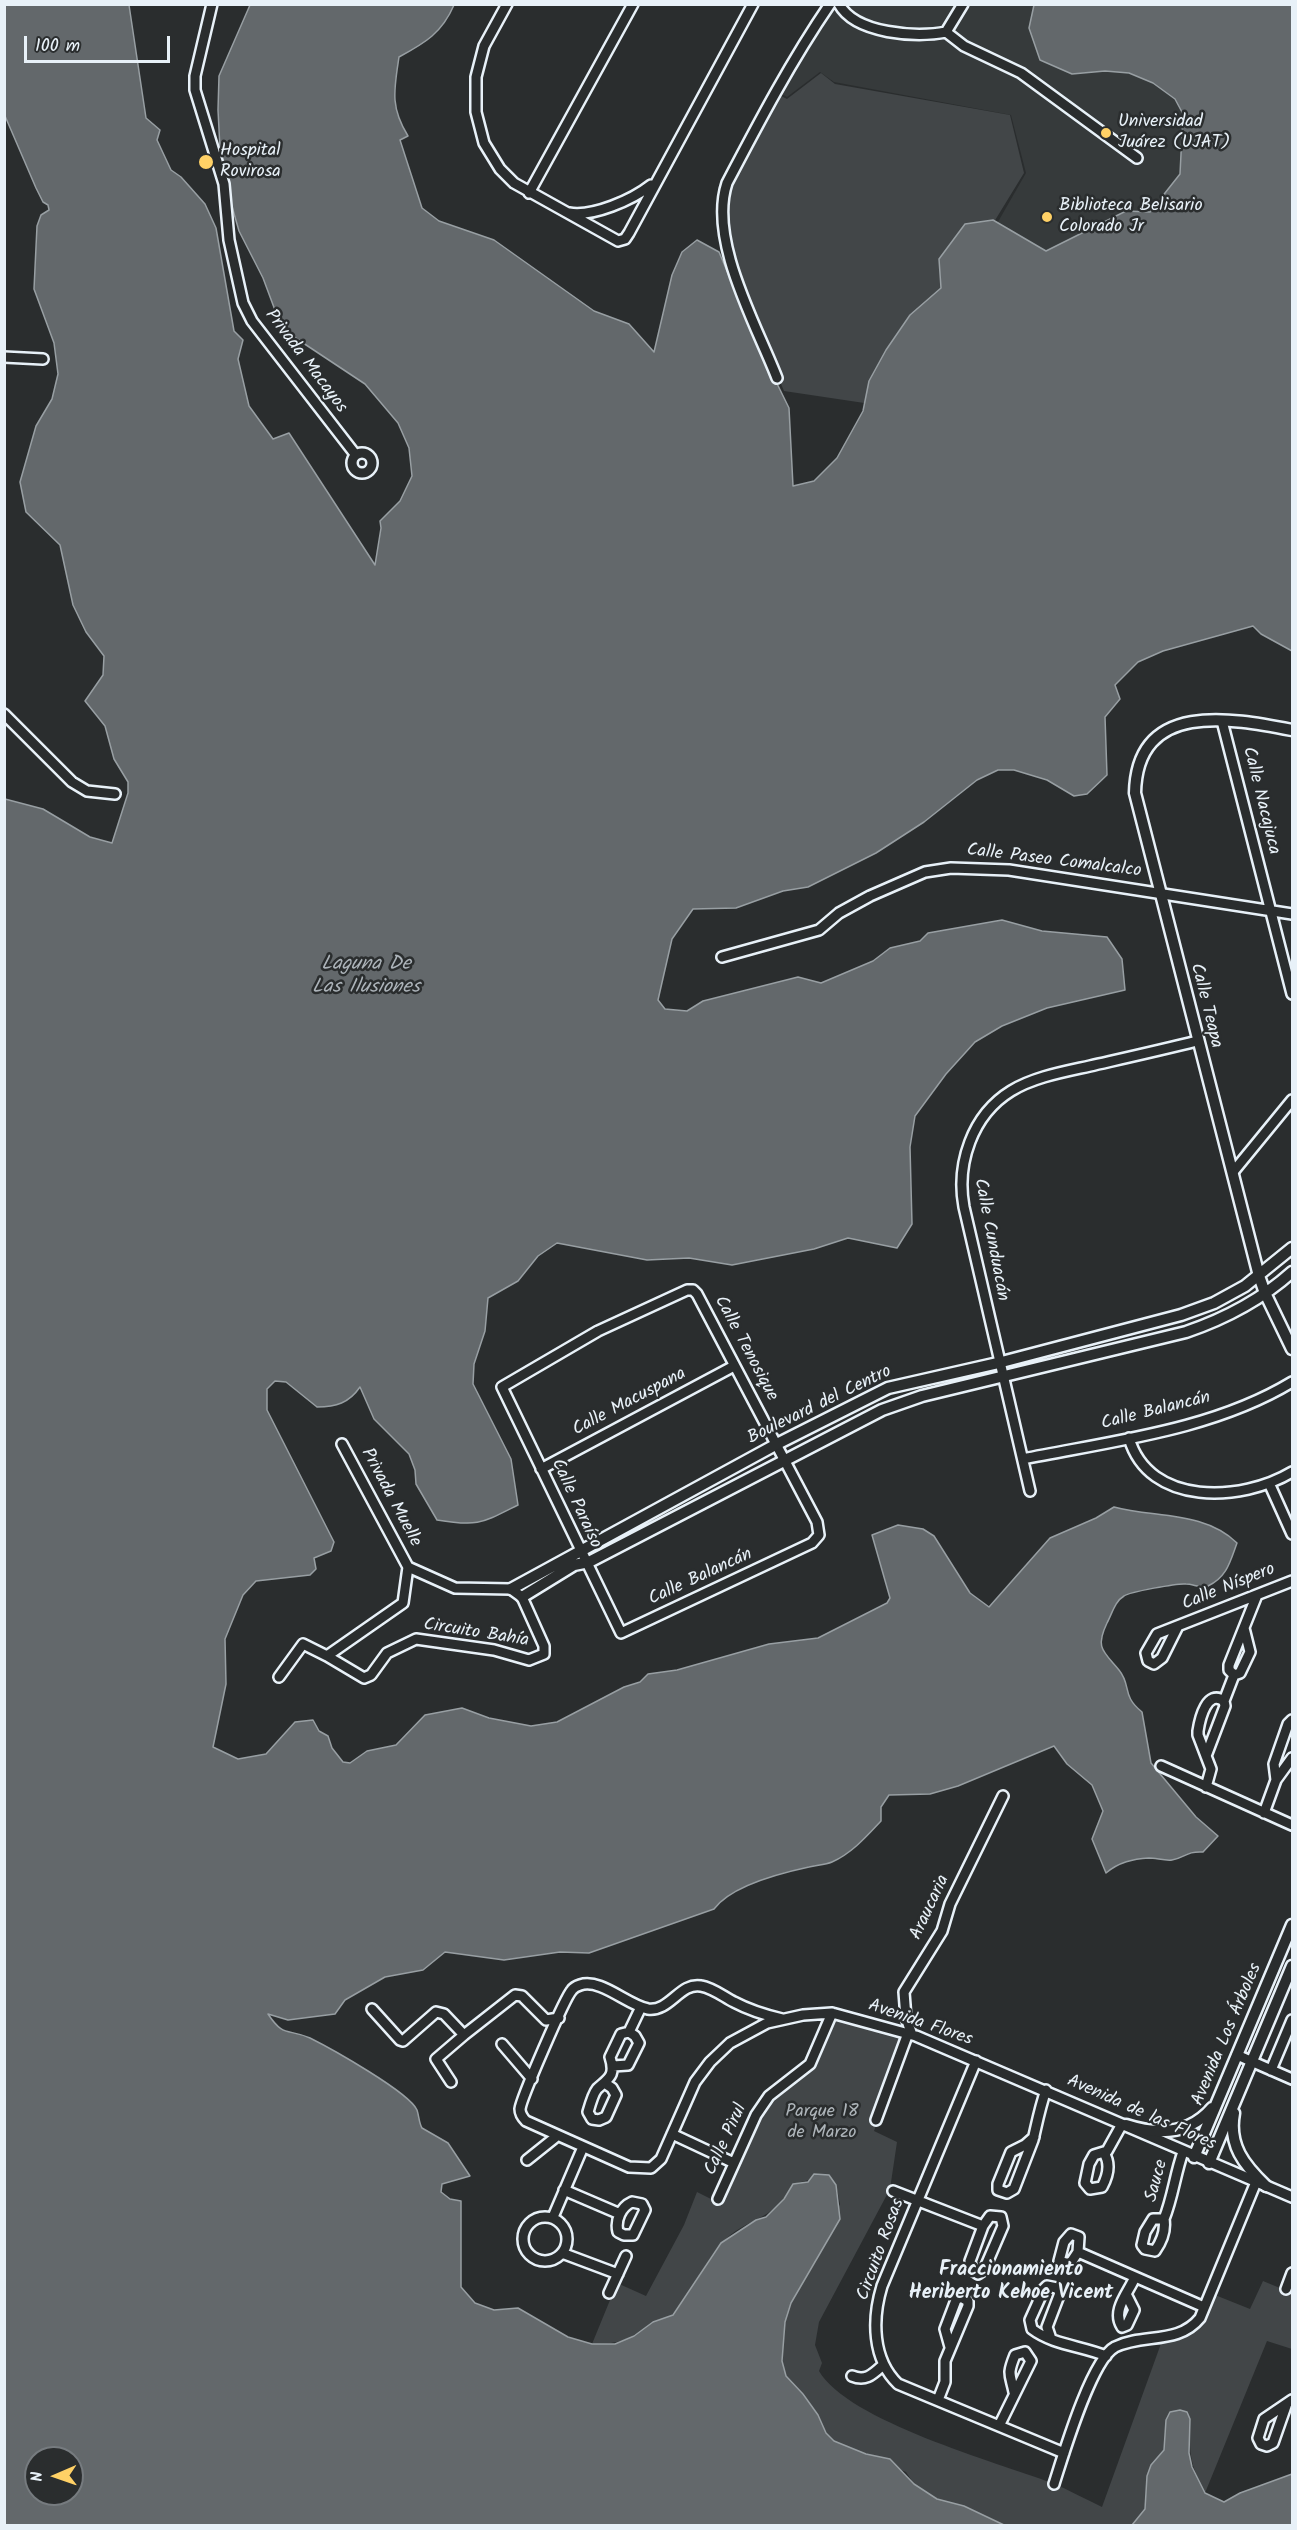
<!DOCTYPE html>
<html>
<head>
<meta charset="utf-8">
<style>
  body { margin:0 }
  #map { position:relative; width:1297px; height:2530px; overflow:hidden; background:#2a2d2e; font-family:Kalam,sans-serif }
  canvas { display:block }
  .frame { position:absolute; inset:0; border:6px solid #e8f1f8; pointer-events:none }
  .north { position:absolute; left:24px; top:2446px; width:60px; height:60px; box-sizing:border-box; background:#2a2d2e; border:2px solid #767b7f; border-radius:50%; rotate:268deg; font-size:16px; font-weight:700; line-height:24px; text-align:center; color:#e8f1f8 }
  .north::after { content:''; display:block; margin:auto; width:21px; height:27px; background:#ffd166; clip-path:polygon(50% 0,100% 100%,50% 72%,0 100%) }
  .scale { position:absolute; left:24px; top:36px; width:146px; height:27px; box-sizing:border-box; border:3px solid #e8f1f8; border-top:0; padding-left:8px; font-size:18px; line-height:21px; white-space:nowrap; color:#e8f1f8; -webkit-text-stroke:4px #2a2d2e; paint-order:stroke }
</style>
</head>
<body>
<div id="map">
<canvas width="1297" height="2530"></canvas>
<div class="frame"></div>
<div class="north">N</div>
<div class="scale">100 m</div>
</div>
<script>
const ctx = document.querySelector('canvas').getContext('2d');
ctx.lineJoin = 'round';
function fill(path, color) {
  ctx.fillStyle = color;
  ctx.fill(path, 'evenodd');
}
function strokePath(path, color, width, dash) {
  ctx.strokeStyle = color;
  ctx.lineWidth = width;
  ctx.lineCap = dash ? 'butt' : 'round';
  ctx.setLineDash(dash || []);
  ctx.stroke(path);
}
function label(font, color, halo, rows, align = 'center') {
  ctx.font = font + ' Kalam,sans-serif';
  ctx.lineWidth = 5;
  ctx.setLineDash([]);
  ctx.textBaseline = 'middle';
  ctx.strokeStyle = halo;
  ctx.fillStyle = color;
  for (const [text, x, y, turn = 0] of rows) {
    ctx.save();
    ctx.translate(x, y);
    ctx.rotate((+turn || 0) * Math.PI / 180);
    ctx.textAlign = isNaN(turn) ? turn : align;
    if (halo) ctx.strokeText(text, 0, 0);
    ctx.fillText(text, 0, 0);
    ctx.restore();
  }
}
fill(new Path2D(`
  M823,5H1052L1121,57L1189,91L1199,147L1162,213L1053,257L991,234L1026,173L1011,115L834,82L820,72L787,97L775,90Z`), '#363a3b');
fill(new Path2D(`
  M821,73L835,84L1010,115L1024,173L986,235L871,404L784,391L730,260L724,191L775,93L787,99Z
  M834,2015L908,2033L874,2131L897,2142L890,2189L819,2322L815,2345L822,2363L819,2371C848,2421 996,2462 1052,2483C1069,2490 1085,2499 1102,2507L1163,2338L1193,2326L1210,2293L1250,2309L1263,2281L1292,2293V2349L1267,2341L1205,2493C1195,2473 1189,2460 1190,2437L1167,2440L1164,2451L1151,2465L1147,2476L1145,2509L1132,2525H1004L964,2506L937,2499L914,2484L906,2472L834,2441L826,2433L818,2415L804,2394L786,2376L782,2361L785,2322L791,2303L816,2261L840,2204L836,2185L829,2175L793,2184C772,2224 746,2216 721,2244C707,2258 684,2307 672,2315C665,2319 657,2319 650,2324C628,2340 620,2344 592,2344L617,2283L646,2296L684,2225L697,2192L717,2202L770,2098L802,2074Z`), '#424648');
const water = new Path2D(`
  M5,5H129L146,118L160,130L157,140L171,170L181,177L205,204L216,228L234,331L243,340L238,359L249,406L273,439L289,433L375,565L381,528L380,521L400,501L412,476L409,448L398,423L365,384L282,329L263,278L239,231L221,168L218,110L219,76L250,5H454C442,33 425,43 399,57C394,90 390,107 408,136L400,140L422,208L439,221L494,240L594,311L629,324L654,352L672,275L682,252L697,240L719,252L760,349L789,408L793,486L814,481L837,458L863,411L869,381L886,350L910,315L941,288L939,259L965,224L993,220L1046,251L1126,211L1150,212L1180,174L1183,114L1175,99L1153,83L1129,73L1105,71L1072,74L1040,60L1029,28L1034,5H1292V651L1261,634L1253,626L1163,651L1138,662L1115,685L1120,699L1105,717L1107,775L1087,794L1074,796L1047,780L1014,770H998L977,780L924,822L876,853L808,887L783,891L736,908L693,909L672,939L658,1000L665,1009L687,1011L703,1001L798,977L821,983L873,961L890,948L920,941L928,933L1002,920L1042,931L1107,937L1122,959L1125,990L1047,1008L1002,1026L975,1042L946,1074L915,1116L910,1147L912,1224L897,1248L848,1238L814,1249L732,1265L689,1258L647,1260L557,1243L538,1256L518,1281L488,1298L485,1331L474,1364L473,1384L511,1459L518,1505C482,1523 478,1527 437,1520L416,1484L415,1470L409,1454L374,1419L360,1387C349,1403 336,1407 317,1407L286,1382L275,1381L267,1389V1410L334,1542L331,1551L314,1558L316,1569L310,1575L256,1581L243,1595L225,1639L226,1684L213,1747L238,1759L266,1754L295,1722L313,1720L319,1731L328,1736L332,1748L343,1762L350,1763L367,1751L396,1745L425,1715L462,1708L489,1718L531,1726L557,1722L624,1687L640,1682L648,1674L677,1670L769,1644L818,1638L887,1603L890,1598L872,1535L898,1525L923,1529L934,1536L970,1593L989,1607L1050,1538L1096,1518L1114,1507C1155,1518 1204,1511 1237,1543C1230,1562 1227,1577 1208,1586C1202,1589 1193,1584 1186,1584C1178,1583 1129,1592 1124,1596C1115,1601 1112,1614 1107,1623C1095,1648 1103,1651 1119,1670C1132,1686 1121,1695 1142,1712L1151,1763L1196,1817L1218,1836L1203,1852C1186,1851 1185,1858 1172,1860C1165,1861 1156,1858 1149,1858C1133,1859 1119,1862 1106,1873L1092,1839L1103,1811L1092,1785L1067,1764L1054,1746L958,1786L930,1794L889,1795L881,1807V1821C866,1837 852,1853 832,1862C825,1865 817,1865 809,1867C781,1873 731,1886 714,1909L589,1953L560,1952L504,1960L445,1952L423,1970L385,1977L345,2000L335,2014L288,2020L268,2014C284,2038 287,2028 310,2038C330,2048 409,2092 417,2110C419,2116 419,2123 422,2128L448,2143L470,2176L442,2184L441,2192L450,2199L461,2201V2287L475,2303L494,2310L518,2308L568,2337L592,2344H615L634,2336L653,2322L673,2315L721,2243L756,2220L766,2217L784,2199L793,2184L808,2182L814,2174L829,2175L836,2185L840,2219L791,2303L785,2322L782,2361L786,2376L803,2394L818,2415L826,2433L834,2441L866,2454L890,2459L914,2484L937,2499L964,2506L1004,2525H5V799L43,809L90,837L112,843L128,793V782L114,759L105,726L85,701L103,675L104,656L86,632L73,605L60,545L26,512L20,482L36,426L52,399L58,374L54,343L34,289L37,226L41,215L49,210L48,205L43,202L36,188L5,116ZM36,2458H72V2494H36Z
  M1180,2410L1187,2412L1190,2419L1189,2453L1192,2467L1205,2493L1224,2502L1240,2493L1292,2474V2525H1132L1145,2509L1147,2476L1151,2465L1164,2450L1166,2420L1170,2412Z`);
fill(water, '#63686b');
strokePath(water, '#989fa3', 1.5);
const minor = new Path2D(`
  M212,4L195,76V90L224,184L229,240L243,303L252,321L355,454
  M507,4L484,46L476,77V112L484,143L500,169L514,183L618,241L625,239L629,233L753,4
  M839,4C855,34 917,38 946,32
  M946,32L964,46L1021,73L1137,158
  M946,32L963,4
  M529,193L633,4
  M569,213C593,217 632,200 651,185
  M4,357L43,359
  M777,378C756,324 708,240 727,183C759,122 791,61 830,4
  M352 463a10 10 0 1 1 20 0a10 10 0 1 1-20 0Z
  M4,714L72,782L87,791L115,794
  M1222,721L1292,994
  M722,957L819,930L839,913L870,896L925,872L951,868L1009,870L1292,914
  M1233,1172L1292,1100
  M687,1290H693L697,1294L817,1522L819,1535L812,1543L621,1633L502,1387L598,1331Z
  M1129,1438C1149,1507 1242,1502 1292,1472
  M342,1444L408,1567
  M1023,1459C1112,1441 1213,1430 1292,1382
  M541,1469L734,1366
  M1269,1483L1292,1534
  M1030,1491L964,1207C956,1164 972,1115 1011,1091C1034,1077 1063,1072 1090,1066C1125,1058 1161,1050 1197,1041
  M408,1567L455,1588L511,1589L522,1597L544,1646V1654L529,1660L494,1650L416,1639L387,1653L371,1675L364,1678L327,1656L403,1603Z
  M1178,1626L1162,1658L1154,1664L1148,1661L1146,1653L1157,1634L1292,1581
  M1244,1628L1250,1652L1240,1673L1234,1675L1229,1670V1665L1257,1595
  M279,1677L303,1644L327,1656
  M1224,1701L1234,1675
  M1161,1766L1292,1825
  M1276,1780L1274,1764L1288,1724L1292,1720
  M1206,1787L1211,1769L1198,1735V1731C1200,1718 1207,1689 1224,1701L1225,1706L1206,1756
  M1264,1813L1276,1780L1292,1758
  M372,2009L400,2040L403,2041L436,2012L444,2014L464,2035L436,2059L451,2082
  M782,2019C765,2015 749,2010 734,2002C724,1997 713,1988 701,1986C680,1982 670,2012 648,2009C627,2005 601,1978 580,1985C577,1986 574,1987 572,1990C565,1997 521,2099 520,2109C520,2114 523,2118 526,2121L629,2167L651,2168L661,2159L695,2082L710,2062L730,2043L767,2023L803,2015L832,2013L916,2036L1292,2197
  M464,2035L515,1995L522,1996L546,2020L559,2018
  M912,2035L906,2018L904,1992L942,1931L950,1904L1003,1796
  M502,2044L532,2079
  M1237,2055L1292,2079
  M976,2061L882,2286C872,2319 872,2359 898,2384L1064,2453
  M613,2066L628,2065L639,2043L635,2036L629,2032
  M1271,2070L1292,2020
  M606,2084L612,2088L616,2095L606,2117L599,2120L592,2119L588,2112C590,2105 593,2094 597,2089C609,2078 616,2076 610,2057L621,2034L629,2032L641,2007
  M876,2120L908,2033
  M672,2134L734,2163
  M1034,2137L1025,2145L1011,2152L998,2184V2190L1007,2193L1014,2189L1033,2140C1037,2123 1040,2107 1046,2090
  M1104,2153C1111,2164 1108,2176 1102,2187L1090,2189L1085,2183L1089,2164L1094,2155L1107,2151L1122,2124
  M527,2160L557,2136
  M564,2190L620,2214
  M893,2191L983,2226L990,2216L1001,2217L1003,2226L984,2270L978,2274L972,2270L970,2261L983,2226
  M718,2199L756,2115L769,2096L810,2064L832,2013
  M632,2202L642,2204L645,2210L633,2235H624L618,2232C615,2220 621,2207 632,2202Z
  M523 2239a22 22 0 1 1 44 0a22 22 0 1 1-44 0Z
  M553,2217L583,2147
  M1164,2219C1166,2231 1162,2241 1155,2251L1145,2249L1142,2245L1145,2232L1153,2219H1164C1173,2197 1175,2174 1183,2152
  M1078,2252L1079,2237L1071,2234L1064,2242L1059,2261L1070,2264L1078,2252L1204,2307
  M562,2253L618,2274
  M1286,2289L1292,2273
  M609,2293L626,2256
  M1127,2296L1134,2310L1127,2325L1122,2327C1111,2310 1129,2292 1135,2277
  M1051,2339L1047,2327L1060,2293L1057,2288L1047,2286L1044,2289L1030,2320L1032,2329C1053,2345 1082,2346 1106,2356
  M852,2376C866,2382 873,2374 883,2365
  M938,2400L945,2382V2361L968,2306V2301L961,2297L956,2300L945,2329L950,2347
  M1286,2406L1273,2443L1267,2446L1261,2444L1258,2438L1264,2419L1292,2400
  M999,2426L1031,2361L1025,2352L1015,2355C1007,2375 1010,2373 1014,2392
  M1054,2484C1063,2456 1091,2360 1115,2347C1144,2333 1178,2345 1200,2318L1256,2182`);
const tertiary = new Path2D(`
  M1292,730C1231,718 1137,700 1135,793L1259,1276L1265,1293L1292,1349
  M511,1589L777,1444L888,1388L998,1363L1181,1315L1214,1303L1245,1286L1292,1248
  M522,1597L574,1565L589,1562L882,1410L922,1396L1186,1332C1224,1319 1262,1299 1292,1272
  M1234,2113C1228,2145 1244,2165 1266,2186
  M1126,2125C1157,2135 1189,2135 1212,2108
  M1194,2157L1292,1925
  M1209,2163L1292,1966`);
strokePath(minor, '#e8f1f8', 14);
strokePath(tertiary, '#e8f1f8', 15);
strokePath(minor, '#2a2d2e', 9);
strokePath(tertiary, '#2a2d2e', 10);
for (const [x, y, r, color] of [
  [1106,133,6,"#ffd166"],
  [206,162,8,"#ffd166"],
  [1047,217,6,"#ffd166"]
]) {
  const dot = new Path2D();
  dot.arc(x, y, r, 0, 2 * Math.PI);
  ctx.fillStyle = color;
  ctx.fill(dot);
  strokePath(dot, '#2a2d2e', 2);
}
label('18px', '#e8f1f8', '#2a2d2e', [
  ["Universidad",1118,123],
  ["Juárez (UJAT)",1118,144],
  ["Hospital",220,152],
  ["Rovirosa",220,173],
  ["Biblioteca Belisario",1059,207],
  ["Colorado Jr",1059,228]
], 'left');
label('18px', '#e8f1f8', '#2a2d2e', [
  ["Privada Macayos",305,362,53],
  ["Calle Nacajuca",1260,801,76],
  ["Calle Paseo Comalcalco",1054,862,7],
  ["Calle Teapa",1205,1006,76],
  ["Calle Cunduacán",990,1240,79],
  ["Calle Tenosique",745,1349,62],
  ["Calle Macuspana",630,1403,-28],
  ["Boulevard del Centro",820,1406,-26],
  ["Calle Balancán",1156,1412,-14],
  ["Privada Muelle",390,1498,62],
  ["Calle Paraíso",575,1504,65],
  ["Calle Balancán",701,1578,-25],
  ["Calle Níspero",1229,1588,-22],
  ["Circuito Bahía",476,1634,9],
  ["Araucaria",931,1908,-65],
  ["Avenida Flores",920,2024,19],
  ["Avenida Los Árboles",1228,2035,-67],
  ["Avenida de las Flores",1141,2114,24],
  ["Calle Pirul",727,2140,-65],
  ["Sauce",1158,2181,-75],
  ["Circuito Rosas",882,2250,-70]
]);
label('18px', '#aeb5ba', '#2a2d2e', [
  ["Parque 18",822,2113],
  ["de Marzo",822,2134]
]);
label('italic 20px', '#acb3b9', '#2a2d2e', [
  ["Laguna De",366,966],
  ["Las Ilusiones",366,989]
]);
label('bold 20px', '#e8f1f8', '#2a2d2e', [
  ["Fraccionamiento",1011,2272],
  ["Heriberto Kehoe Vicent",1011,2295]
]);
</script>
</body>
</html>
